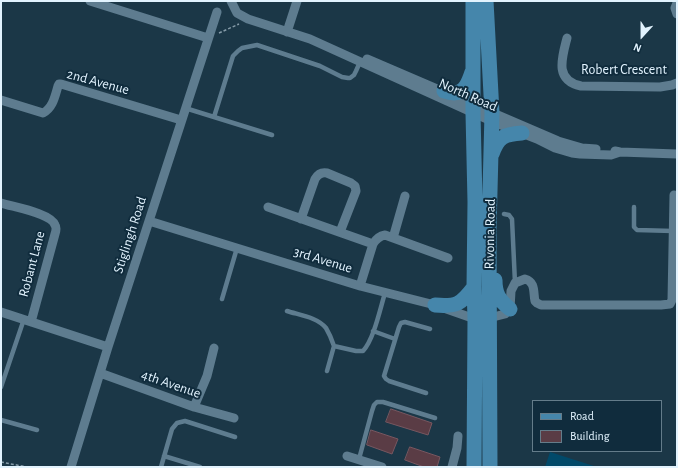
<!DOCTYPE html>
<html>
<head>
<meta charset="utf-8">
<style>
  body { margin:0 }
  #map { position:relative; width:678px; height:468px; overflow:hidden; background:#1b3747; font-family:"Alegreya Sans",sans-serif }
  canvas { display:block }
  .frame { position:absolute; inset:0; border:2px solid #e2f3fe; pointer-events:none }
  .legend { position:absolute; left:532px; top:400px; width:130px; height:52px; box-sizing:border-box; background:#102c3d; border:1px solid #647c8a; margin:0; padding:5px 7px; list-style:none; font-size:12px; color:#e2f3fe }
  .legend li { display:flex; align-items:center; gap:8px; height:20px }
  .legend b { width:20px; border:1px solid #647c8a }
  .north { position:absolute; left:622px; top:16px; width:40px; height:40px; -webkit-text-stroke:3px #102c3d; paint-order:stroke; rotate:201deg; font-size:11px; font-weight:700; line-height:16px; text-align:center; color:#e2f3fe }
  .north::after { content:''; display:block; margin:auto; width:14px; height:18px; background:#e2f3fe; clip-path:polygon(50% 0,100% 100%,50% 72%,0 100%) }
</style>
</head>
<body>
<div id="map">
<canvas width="678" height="468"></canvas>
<div class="frame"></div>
<ul class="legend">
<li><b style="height:5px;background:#4586ab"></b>Road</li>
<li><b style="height:11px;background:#5a3c45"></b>Building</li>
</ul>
<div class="north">N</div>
</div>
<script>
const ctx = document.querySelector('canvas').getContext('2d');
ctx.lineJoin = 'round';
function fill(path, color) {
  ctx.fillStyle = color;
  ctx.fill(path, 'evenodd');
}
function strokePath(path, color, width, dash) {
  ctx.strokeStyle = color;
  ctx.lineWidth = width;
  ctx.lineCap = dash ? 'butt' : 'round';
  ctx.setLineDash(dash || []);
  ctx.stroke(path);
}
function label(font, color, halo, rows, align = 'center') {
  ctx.font = font + ' "Alegreya Sans",sans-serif';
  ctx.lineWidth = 4;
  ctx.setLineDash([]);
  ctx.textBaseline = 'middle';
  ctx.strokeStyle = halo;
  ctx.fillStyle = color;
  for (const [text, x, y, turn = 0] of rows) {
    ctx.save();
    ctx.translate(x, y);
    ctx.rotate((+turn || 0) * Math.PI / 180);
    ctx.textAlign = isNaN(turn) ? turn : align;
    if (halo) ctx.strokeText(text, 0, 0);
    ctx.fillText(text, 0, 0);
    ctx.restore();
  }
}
fill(new Path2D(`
  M550,452L597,467H545Z`), '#014969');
const building = new Path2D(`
  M391,409L432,423L428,435L386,422Z
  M371,430L398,439L392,454L367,445Z
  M410,447L440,457L437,467H424L405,460Z`);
fill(building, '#5a3c45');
strokePath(building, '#775760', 1);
strokePath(new Path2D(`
  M219,33L239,24
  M1,462L27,467`), '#859ba8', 1.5, [3, 2]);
strokePath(new Path2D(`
  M185,108L272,135
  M214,117L233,56L238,51L242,48L257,45L320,66L342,77L348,78H350L354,75L356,71L360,62
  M634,207V227L637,230L673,231
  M504,214L509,215L512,219L515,283
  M222,299L237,248
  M287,311C299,315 317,317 326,328C329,333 332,340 334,346L356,351H363C374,339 380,309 385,293
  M373,331L395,339
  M327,371L334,346
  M1,387L24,319
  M426,393L389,381L386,379L384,376L399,327L401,323L405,322L430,329
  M1,420L37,430
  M164,456L200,467
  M359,459L372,411L374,405L377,402H383L435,418
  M161,467L172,429L177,423L185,421L235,437`), '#5e7c8f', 4.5);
strokePath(new Path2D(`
  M90,1L208,38
  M231,1L237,13L248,19L310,39L491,121L537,139L555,148L572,153L580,154L611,155L620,152
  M677,3L675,8L677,14
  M287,32L297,1
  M567,38C562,58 554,80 581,86L660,87L672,85L677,83
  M367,59L558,141L582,148L596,149
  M1,100L43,113C53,108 55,96 58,86L59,84H61L181,120
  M615,151L620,152L677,154
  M1,203C13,207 51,213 55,225C57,228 56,231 55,234L31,322
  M268,207L373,244
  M301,219L315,179C318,174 322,172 327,173L351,183L355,186L356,191L340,232
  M149,221L360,286L435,305L475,319L489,318L505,314L510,309L511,291L515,283L525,279C536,282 533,293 535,301L537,303L541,305H661L670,304L672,300L674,195
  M393,238L405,196
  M360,286L373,244C376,239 379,236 385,235L448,258
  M1,312L108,347
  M100,373L194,407L234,418
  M194,407L207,376L214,348
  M347,456L382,467
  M71,467L108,347L217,12
  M452,467L457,448L458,436`), '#5e7c8f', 9);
strokePath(new Path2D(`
  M473,1V113L475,202L474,287L475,319L474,467
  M486,1L492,113L489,230L490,467
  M444,91C447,92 451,93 454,93C465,93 469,81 472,72
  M492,154C498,137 504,134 522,133
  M495,280C495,294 499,300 510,309
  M435,305C457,307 461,304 474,287`), '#4586ab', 15);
label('14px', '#e2f3fe', '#102c3d', [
  ["Robert Crescent",624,70],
  ["2nd Avenue",98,82,15],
  ["North Road",468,95,24],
  ["Rivonia Road",490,234,-89],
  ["Stiglingh Road",130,235,-72],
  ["3rd Avenue",323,260,17],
  ["Robant Lane",32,264,-75],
  ["4th Avenue",171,384,19]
]);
</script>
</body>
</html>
